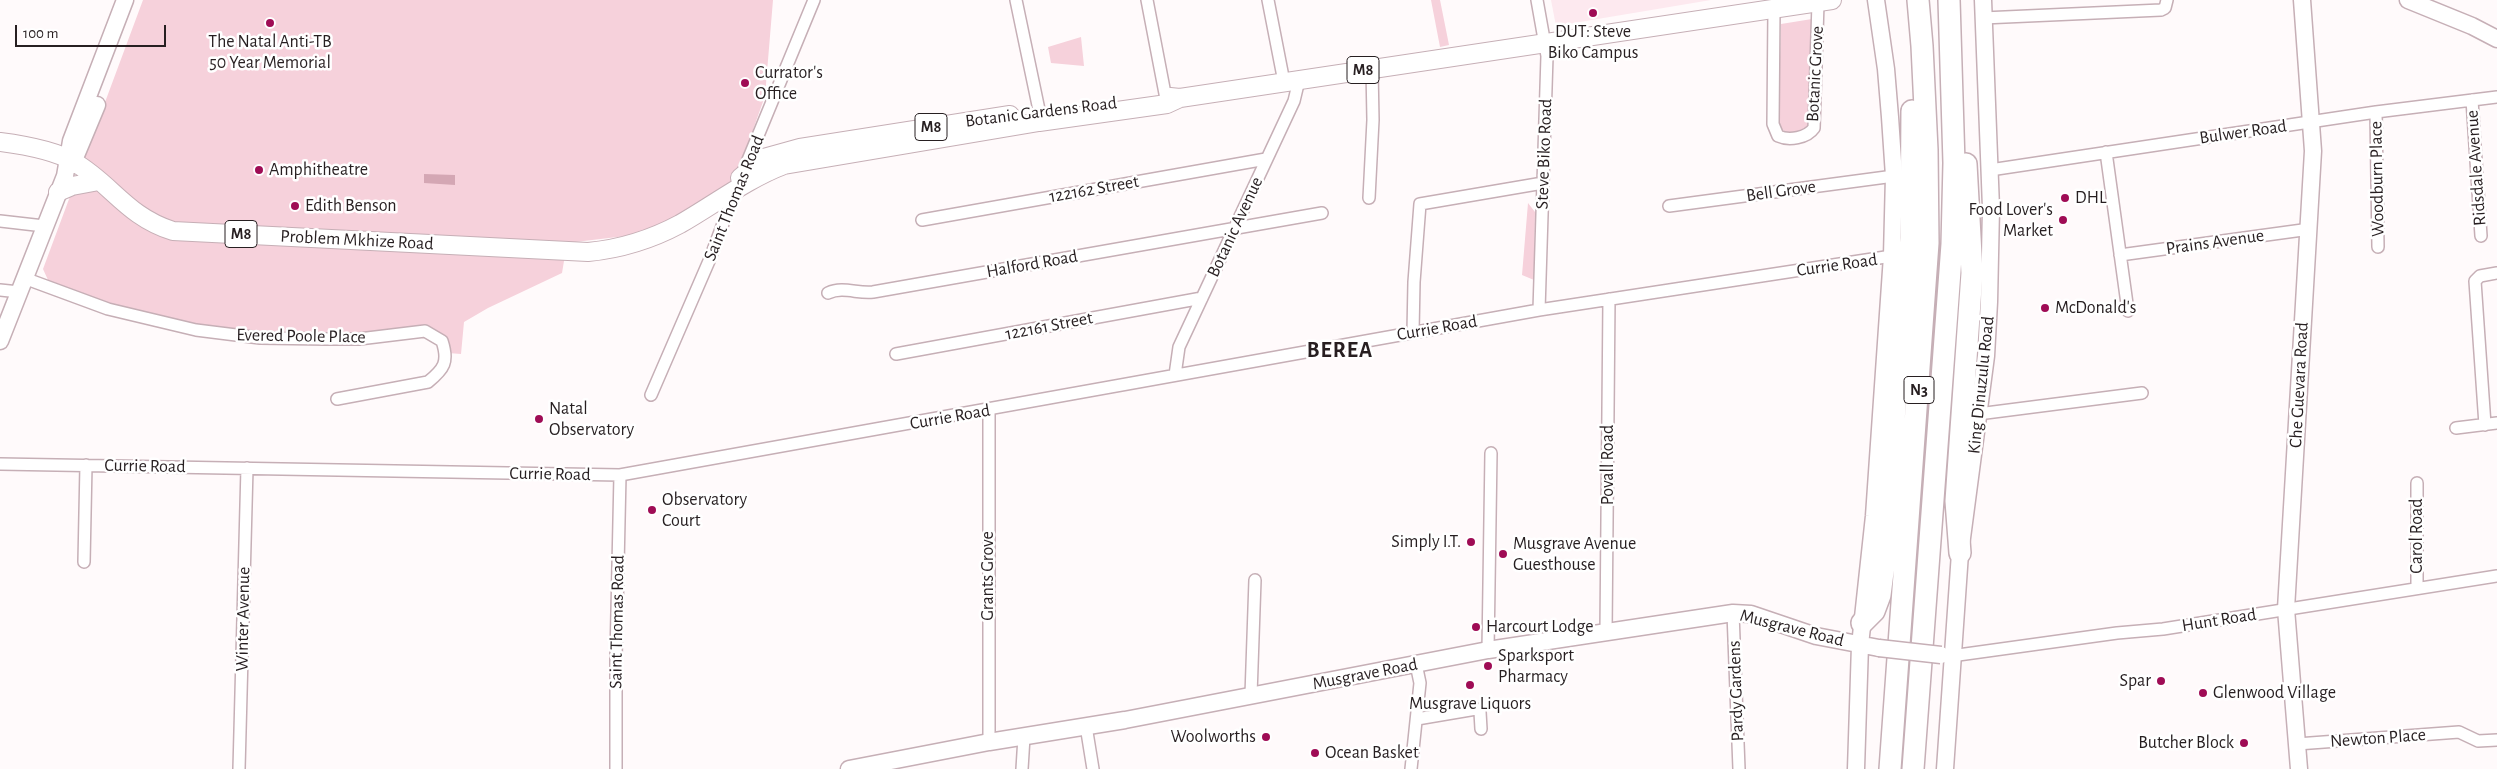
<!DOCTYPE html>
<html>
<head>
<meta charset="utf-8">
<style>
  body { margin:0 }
  #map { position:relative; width:2497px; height:769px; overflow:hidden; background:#fffafb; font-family:"Alegreya Sans",sans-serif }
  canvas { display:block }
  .scale { position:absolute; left:15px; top:25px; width:151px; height:22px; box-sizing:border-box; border:2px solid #271f21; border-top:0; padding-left:6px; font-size:15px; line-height:18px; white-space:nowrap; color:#271f21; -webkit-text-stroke:4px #fff; paint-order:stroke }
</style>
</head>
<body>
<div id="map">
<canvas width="2497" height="769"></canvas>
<div class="scale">100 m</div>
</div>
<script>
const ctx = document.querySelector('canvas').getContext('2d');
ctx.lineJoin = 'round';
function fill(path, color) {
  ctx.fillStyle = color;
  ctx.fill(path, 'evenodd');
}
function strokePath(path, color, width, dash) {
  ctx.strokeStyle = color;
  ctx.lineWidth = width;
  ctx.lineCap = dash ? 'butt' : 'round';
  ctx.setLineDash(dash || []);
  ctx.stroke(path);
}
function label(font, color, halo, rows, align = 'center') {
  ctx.font = font + ' "Alegreya Sans",sans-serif';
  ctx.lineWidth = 5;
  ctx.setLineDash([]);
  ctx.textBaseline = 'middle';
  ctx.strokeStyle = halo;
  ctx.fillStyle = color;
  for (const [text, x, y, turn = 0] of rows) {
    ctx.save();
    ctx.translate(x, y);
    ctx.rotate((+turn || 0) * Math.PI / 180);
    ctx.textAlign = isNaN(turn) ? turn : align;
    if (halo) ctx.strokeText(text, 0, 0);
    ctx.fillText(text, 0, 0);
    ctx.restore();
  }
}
fill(new Path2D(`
  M1551,0H1711L1556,26Z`), '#fde9ef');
fill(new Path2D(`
  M143,0H773L765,96L733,186L651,233L567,243L562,273L488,308L464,322L461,354L448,353L442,339L392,333L245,335L120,311L48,280L43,269Z
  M1431,0H1440L1449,45L1440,47Z
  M1812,19L1810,125C1803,133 1796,133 1786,133L1778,125L1781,24Z
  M1081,37L1084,66L1051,63L1048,47Z
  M1528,203L1535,212L1534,280L1522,275Z`), '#f6d1db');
fill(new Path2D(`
  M424,174L455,175V185L424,183Z`), '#d4a7b4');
const street = new Path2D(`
  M1016,0L1039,110
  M1147,0L1167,104
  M1268,0L1284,82
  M1537,0L1547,56L1539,310
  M1774,9L1773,124L1778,136C1789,141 1807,138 1814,128L1818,3
  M1983,18L2161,10L2165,8L2167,0
  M2472,100L2481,236
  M2376,112L2378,247
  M2106,152L2128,311
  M1990,170L2376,112L2497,97
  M743,172L814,0
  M1369,198L1373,120L1372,69
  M1669,206L1894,176
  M922,220L1266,159
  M0,221L44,226
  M2120,255L2310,229
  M24,278L108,309L196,330L260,338L325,339H359L425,331L442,341C449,362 444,369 428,382L337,399
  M0,290L19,292
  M828,293C843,286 858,294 873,292L1322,213
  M1413,332L1414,282L1420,204L1543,183
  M896,354L1202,298
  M1175,375L1179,347L1294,101L1299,80
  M651,395L709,261L736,189
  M989,410V742
  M1978,414L2142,393
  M2485,425L2475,281L2480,276L2497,273
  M2456,428L2497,423
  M0,464L620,475L1539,310L1892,256
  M2417,483V588
  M84,562L86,465
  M1733,613L1739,769
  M1606,632L1609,299
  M1488,650L1491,453
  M1951,656L2117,633L2163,629L2497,576
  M1251,695L1255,580
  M1417,719L1476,709L1480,712L1481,729
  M1086,726L1093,769
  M2297,744L2459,732L2478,741L2497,740
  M239,769L247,468
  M616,769V657L620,475
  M1022,769L1024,737
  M1411,769L1420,683L1416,664`);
const secondary = new Path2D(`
  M2408,0L2472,26L2497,39
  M72,165L97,105
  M0,341L65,176L71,141L125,0
  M849,769L989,742L1125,720L1488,650L1733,613L1751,614L1816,636L1879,648
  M1856,769L1860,645L1874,516L1892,256L1894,176L1890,117L1886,69L1876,0
  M1945,769L1960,553L1986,356L1989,302L1991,208L1983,0
  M2299,769L2286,609L2313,151L2302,0`);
const primary = new Path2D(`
  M1170,97L1180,98L1832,0
  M0,142C23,145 54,150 74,162C112,184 126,216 173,231L588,252C620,249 652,239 680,224C715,204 747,179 784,165L1039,122L1167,104L1180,98
  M740,178L764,158L800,148L1010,115
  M58,192L72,186L99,181`);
const highway = new Path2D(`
  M1960,553L1956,501L1972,273L1966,164
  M1862,623L1874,611L1880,595L1887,542L1896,389L1911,238L1912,111
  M1890,769L1928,243L1927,150L1922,46L1918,0
  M1913,769L1952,244L1954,163L1949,0`);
strokePath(street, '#c6afb6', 14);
strokePath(secondary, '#c6afb6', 19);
strokePath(primary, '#c6afb6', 20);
strokePath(highway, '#c6afb6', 24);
strokePath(street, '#fff', 11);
strokePath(secondary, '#fff', 16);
strokePath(primary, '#fff', 18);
strokePath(highway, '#fff', 21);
const secondaryBridge = new Path2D(`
  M1879,648L1941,655`);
strokePath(secondaryBridge, '#c6afb6', 19, []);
strokePath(secondaryBridge, '#fff', 16);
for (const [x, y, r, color] of [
  [1593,13,5,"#9f0c55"],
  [270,23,5,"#9f0c55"],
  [745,83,5,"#9f0c55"],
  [259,170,5,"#9f0c55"],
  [2065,198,5,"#9f0c55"],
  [295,206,5,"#9f0c55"],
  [2063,220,5,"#9f0c55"],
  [2045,308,5,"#9f0c55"],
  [539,419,5,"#9f0c55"],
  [652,510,5,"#9f0c55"],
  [1471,542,5,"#9f0c55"],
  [1503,554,5,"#9f0c55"],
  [1476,627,5,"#9f0c55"],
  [1488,666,5,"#9f0c55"],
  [2161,681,5,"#9f0c55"],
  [1470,685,5,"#9f0c55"],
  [2203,693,5,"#9f0c55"],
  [1266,737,5,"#9f0c55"],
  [2244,743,5,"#9f0c55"],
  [1315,753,5,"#9f0c55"]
]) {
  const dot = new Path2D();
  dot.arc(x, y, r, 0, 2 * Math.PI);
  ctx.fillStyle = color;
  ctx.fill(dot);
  strokePath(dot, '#fff', 2);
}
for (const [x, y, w] of [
  [1363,70,32],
  [931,127,32],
  [241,234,32],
  [1919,390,30]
]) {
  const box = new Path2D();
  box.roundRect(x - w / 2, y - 13.5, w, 27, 4);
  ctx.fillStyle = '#fff';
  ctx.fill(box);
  strokePath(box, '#271f21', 1);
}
label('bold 16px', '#271f21', null, [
  ["M8",1363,70],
  ["M8",931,127],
  ["M8",241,234],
  ["N3",1919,390]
]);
label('18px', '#271f21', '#fff', [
  ["DUT: Steve",1593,32,"center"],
  ["Biko Campus",1593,53,"center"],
  ["The Natal Anti-TB",270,42,"center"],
  ["50 Year Memorial",270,63,"center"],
  ["Currator's",755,73],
  ["Office",755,94],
  ["Amphitheatre",269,170],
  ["DHL",2075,198],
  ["Edith Benson",305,206],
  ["Food Lover's",2053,210,"right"],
  ["Market",2053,231,"right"],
  ["McDonald's",2055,308],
  ["Natal",549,409],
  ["Observatory",549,430],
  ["Observatory",662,500],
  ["Court",662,521],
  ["Simply I.T.",1461,542,"right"],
  ["Musgrave Avenue",1513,544],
  ["Guesthouse",1513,565],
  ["Harcourt Lodge",1486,627],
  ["Sparksport",1498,656],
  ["Pharmacy",1498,677],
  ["Spar",2151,681,"right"],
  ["Glenwood Village",2213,693],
  ["Musgrave Liquors",1470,704,"center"],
  ["Woolworths",1256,737,"right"],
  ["Butcher Block",2234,743,"right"],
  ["Ocean Basket",1325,753]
], 'left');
label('18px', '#271f21', '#fff', [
  ["Botanic Grove",1815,74,-87],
  ["Botanic Gardens Road",1041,112,-7],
  ["Bulwer Road",2243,132,-8],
  ["Steve Biko Road",1544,154,-88],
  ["Ridsdale Avenue",2476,168,-94],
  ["Woodburn Place",2377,179,-91],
  ["122162 Street",1094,189,-10],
  ["Bell Grove",1781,191,-8],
  ["Saint Thomas Road",734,198,-68],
  ["Botanic Avenue",1235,227,-65],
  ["Problem Mkhize Road",357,240,3],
  ["Prains Avenue",2215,242,-8],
  ["Halford Road",1032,264,-10],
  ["Currie Road",1837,265,-8],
  ["122161 Street",1049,326,-11],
  ["Currie Road",1437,328,-10],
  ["Evered Poole Place",301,336,1],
  ["King Dinuzulu Road",1981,385,-84],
  ["Che Guevara Road",2299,385,-87],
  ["Currie Road",950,417,-10],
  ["Povall Road",1608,465,-90],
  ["Currie Road",145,466,1],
  ["Currie Road",550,474,1],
  ["Carol Road",2417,536,-90],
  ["Grants Grove",988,576,-90],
  ["Winter Avenue",243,619,-89],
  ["Hunt Road",2219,620,-9],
  ["Saint Thomas Road",617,622,-89],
  ["Musgrave Road",1792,628,14],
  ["Musgrave Road",1365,674,-11],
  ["Pardy Gardens",1736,691,-92],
  ["Newton Place",2378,738,-4]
]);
ctx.letterSpacing = '1px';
label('bold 22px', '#271f21', '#fff', [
  ["BEREA",1340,350]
]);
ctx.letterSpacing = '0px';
</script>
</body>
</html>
